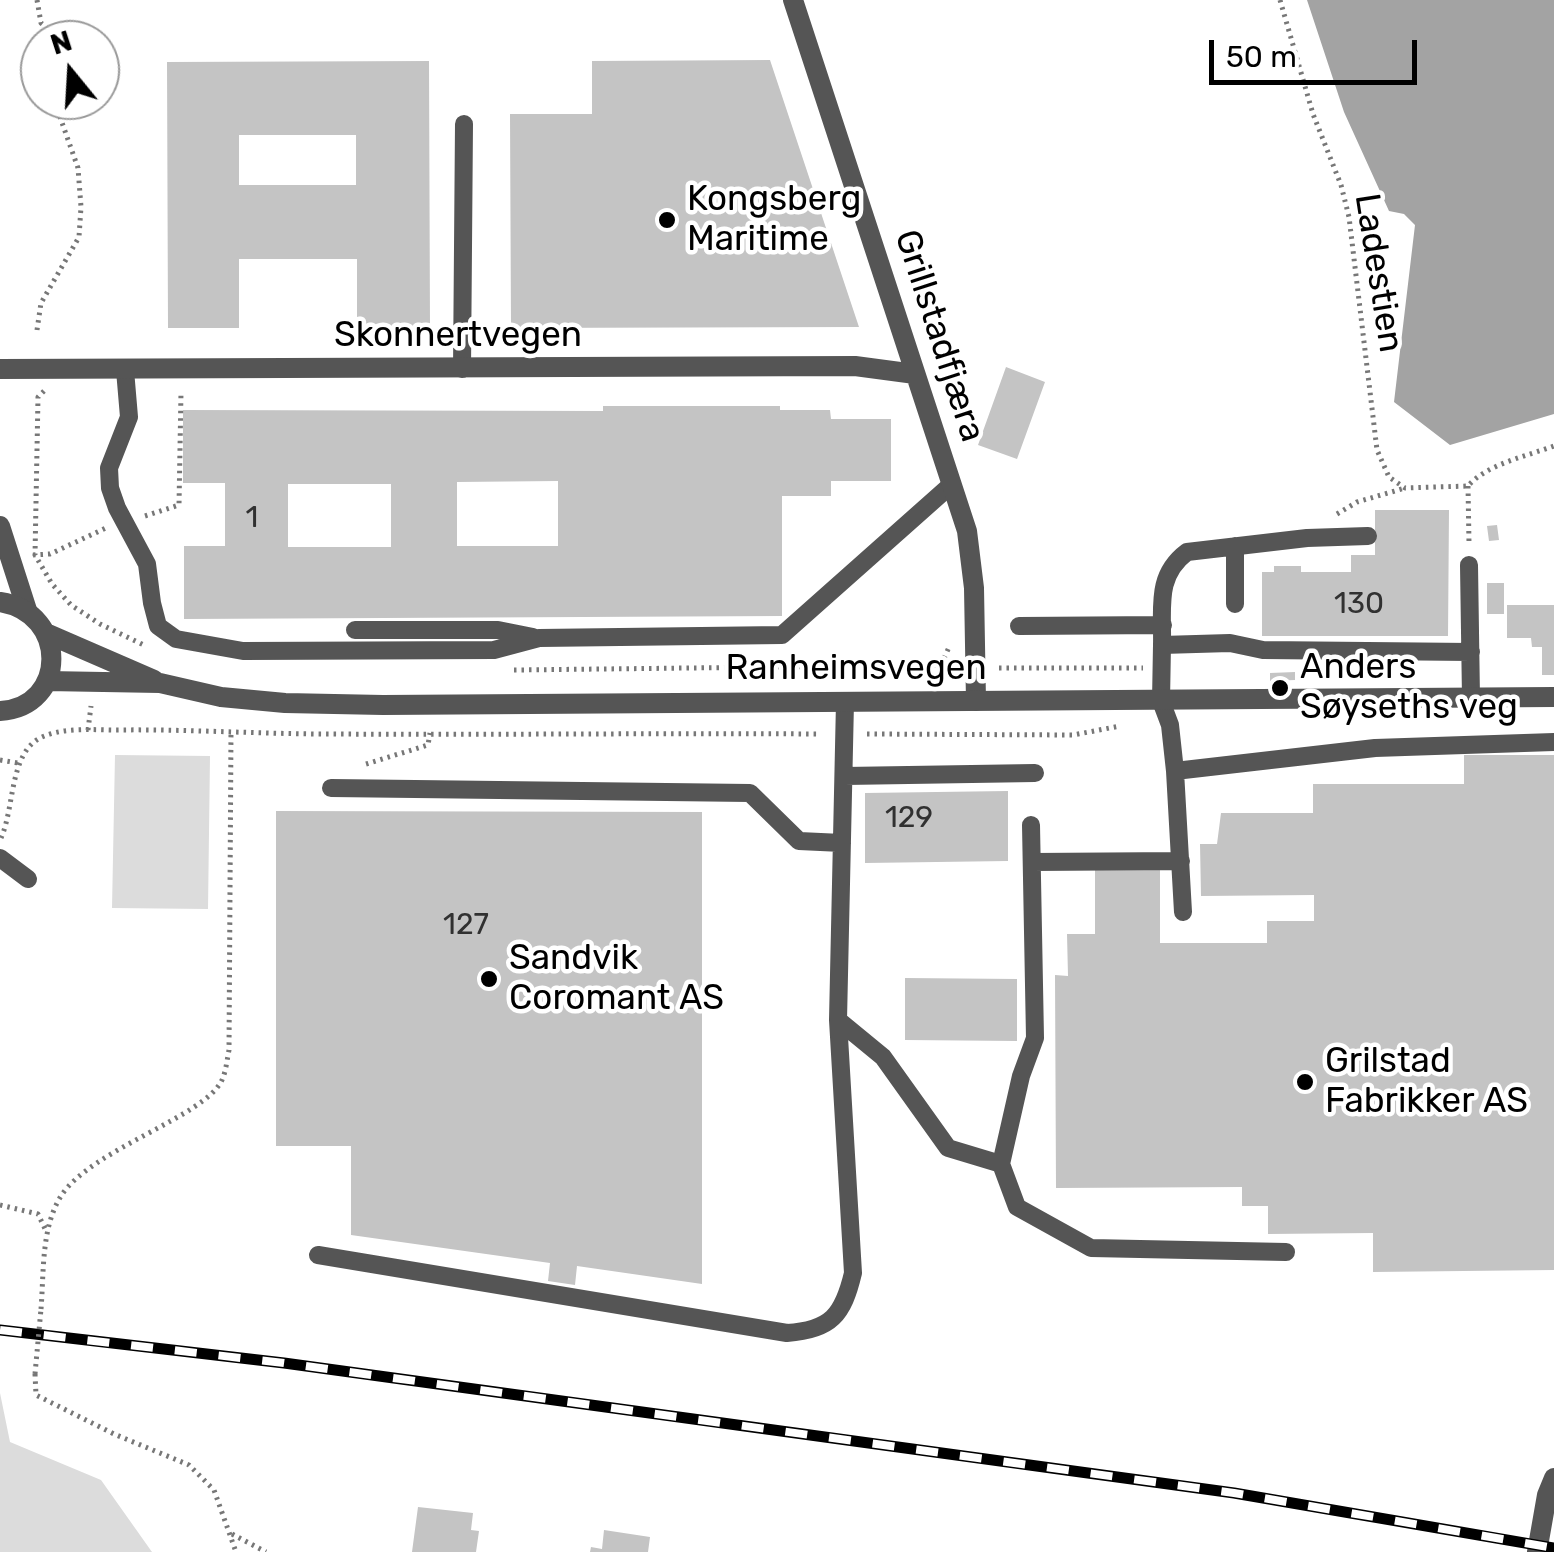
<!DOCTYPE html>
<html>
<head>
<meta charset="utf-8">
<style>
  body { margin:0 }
  #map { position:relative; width:1554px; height:1552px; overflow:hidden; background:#fff; font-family:Rubik,sans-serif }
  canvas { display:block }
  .north { position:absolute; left:20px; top:20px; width:100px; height:100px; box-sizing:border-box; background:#fff; border:2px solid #999; border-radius:50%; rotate:342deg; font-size:28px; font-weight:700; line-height:40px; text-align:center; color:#000 }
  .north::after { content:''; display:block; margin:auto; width:35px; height:45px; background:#000; clip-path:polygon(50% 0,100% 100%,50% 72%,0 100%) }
  .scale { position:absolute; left:1209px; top:40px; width:208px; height:45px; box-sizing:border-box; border:5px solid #000; border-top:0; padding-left:12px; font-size:30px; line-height:35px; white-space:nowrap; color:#000; -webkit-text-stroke:8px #fff; paint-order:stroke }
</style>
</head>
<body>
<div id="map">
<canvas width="1554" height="1552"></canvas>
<div class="north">N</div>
<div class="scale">50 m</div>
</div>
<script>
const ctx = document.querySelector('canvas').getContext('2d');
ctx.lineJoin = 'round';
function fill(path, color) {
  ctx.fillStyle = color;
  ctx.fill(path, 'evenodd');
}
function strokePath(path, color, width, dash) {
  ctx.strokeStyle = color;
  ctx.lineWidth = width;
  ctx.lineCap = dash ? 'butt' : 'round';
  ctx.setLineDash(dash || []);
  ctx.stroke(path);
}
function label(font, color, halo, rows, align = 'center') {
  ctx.font = font + ' Rubik,sans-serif';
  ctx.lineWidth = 9;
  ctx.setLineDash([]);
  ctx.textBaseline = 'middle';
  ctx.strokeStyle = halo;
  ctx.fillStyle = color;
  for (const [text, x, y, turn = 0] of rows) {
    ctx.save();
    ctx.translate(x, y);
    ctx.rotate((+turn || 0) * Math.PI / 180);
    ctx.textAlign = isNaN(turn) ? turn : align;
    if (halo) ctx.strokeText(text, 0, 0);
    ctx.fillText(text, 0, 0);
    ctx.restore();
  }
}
fill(new Path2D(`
  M115,755L210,756L208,909L112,908Z
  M0,1393L10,1442L101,1480L152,1552H0Z`), '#dcdcdc');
fill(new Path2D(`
  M1307,0H1554V414L1450,445L1394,402L1415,225L1404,214L1389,211L1344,112Z`), '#a3a3a3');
fill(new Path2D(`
  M770,60L859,327L511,328L510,114H592V61Z
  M429,61L430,328H357V259H239V328H168L167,62ZM239,135H356V185H239Z
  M1006,367L1045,382L1017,459L978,445Z
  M603,406H780V410H830L831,419H891V481H831V496H782V616L184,619V546H225V483H183V410L603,411ZM558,481V546H457V482ZM288,484H391V547H288Z
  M1375,510H1449L1448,636H1262V572H1274V566H1301V572H1351V555H1375Z
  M1497,525L1499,540L1489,541L1487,526Z
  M1487,583H1504V614H1487Z
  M1507,605H1554V675H1542V647H1532L1531,638H1507Z
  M1295,672V680L1270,681V673Z
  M1464,755H1554V1270L1373,1272V1233L1268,1234V1206H1242V1187L1056,1188L1055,975L1068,976L1067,934H1095V870H1160V943H1267V921H1314V895L1201,896L1200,844H1217L1221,813H1313V784H1464Z
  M1008,791V861L865,863V793Z
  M276,811L702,812V1284L577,1266L575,1285L548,1281L550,1263L351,1235V1146H276Z
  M905,978L1017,979V1041L905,1040Z
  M418,1507L473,1513L471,1530L479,1531L476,1552H412Z
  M604,1530L650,1537L648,1552H590L591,1547L602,1549Z`), '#c4c4c4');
strokePath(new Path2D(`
  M37,0L41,23L62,40
  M1280,0L1313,114L1341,185L1349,217L1377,450L1389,477L1405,488L1468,486C1487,464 1527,456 1554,446
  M76,40L77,39
  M37,330L41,303L79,237L81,207L78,168L60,117V100
  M44,391L38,397L35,555L52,584L71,605L100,624L146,646
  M1468,486L1469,543
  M1337,514L1357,502L1405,488
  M145,516L179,505L181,392
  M33,555L50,554L106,528
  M941,665L950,645
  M999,668H1143
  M514,670L953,665
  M88,730L91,706
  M867,734L1073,735L1120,726
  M0,760L18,763
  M366,764L428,745L430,733
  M1,838C15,807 9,752 42,737C65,727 92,730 117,730C187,729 258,734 329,734C493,735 657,733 821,734
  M0,1205L38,1214L47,1233
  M41,1309C44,1272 41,1228 61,1196C91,1149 205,1117 222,1080C226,1071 227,1060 229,1050L231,730
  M35,1374L36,1395L114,1434L189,1465L214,1490L236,1552
  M232,1534L266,1552`), '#777', 5, [2.5, 5]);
strokePath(new Path2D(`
  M462,369L464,124
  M125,370L129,417L109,468L110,488L117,508L147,564L152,603L158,626L176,639L243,651L494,650L539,638L782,635L952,484
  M1235,546V604
  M1469,565L1471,698
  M1019,626L1163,625
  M355,630H498L533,637
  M1162,645C1163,608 1155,576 1187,552L1307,538L1368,536
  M1175,771L1375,748L1554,742
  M845,776L1035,773
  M331,788L750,793L799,841L842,843
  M1031,825L1035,1038L1021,1076L1001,1164L1017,1207L1091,1248L1286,1252
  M0,858L28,879
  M1032,862L1181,861
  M1183,912L1175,771L1170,725L1161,701L1162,645L1230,643L1263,650L1471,652
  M838,1020L883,1057L948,1148L1001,1164
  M318,1255L787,1333C831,1330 843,1315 853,1273L838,1020L845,702`), '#555', 18);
strokePath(new Path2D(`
  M793,0L967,531L974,588L976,701
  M0,369L855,366L915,374
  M0,526L27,610
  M1537,1552L1547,1495L1554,1478`), '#555', 20);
strokePath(new Path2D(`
  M0,602C69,613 68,707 0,711
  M48,634L154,680
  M47,681L160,683L221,697L285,703L383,705L1554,697`), '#555', 20);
const rail = new Path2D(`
  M0,1330L284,1363L1234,1493L1554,1548`);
strokePath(rail, '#000', 11);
strokePath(rail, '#fff', 8, [22]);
strokePath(new Path2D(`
  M35,1374L41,1309`), '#777', 5, [2.5, 5]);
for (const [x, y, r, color] of [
  [667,220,10,"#000"],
  [1280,688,10,"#000"],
  [489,979,10,"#000"],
  [1305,1082,10,"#000"]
]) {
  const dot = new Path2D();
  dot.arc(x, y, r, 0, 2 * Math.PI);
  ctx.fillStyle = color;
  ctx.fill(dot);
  strokePath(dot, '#fff', 4);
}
label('30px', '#313131', null, [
  ["1",252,518],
  ["130",1359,604],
  ["129",909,818],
  ["127",466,925]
]);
label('35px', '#000', '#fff', [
  ["Kongsberg",687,200],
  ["Maritime",687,240],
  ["Anders",1300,668],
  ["Søyseths veg",1300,708],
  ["Sandvik",509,959],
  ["Coromant AS",509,999],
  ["Grilstad",1325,1062],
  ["Fabrikker AS",1325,1102]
], 'left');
label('35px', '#000', '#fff', [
  ["Ladestien",1378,273,81],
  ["Skonnertvegen",458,336],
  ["Grillstadfjæra",939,336,72],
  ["Ranheimsvegen",856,669]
]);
</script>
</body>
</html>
